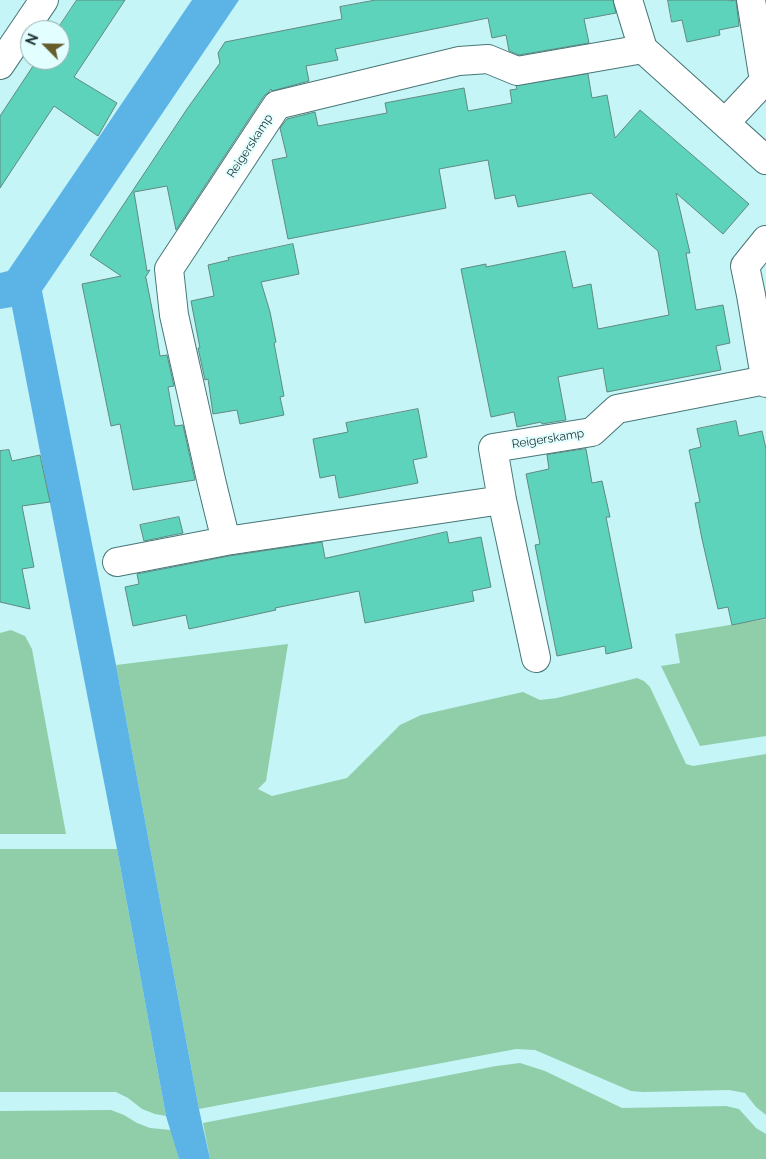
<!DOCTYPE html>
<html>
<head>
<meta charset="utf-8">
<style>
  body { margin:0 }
  #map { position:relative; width:766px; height:1159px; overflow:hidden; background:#c5f5f6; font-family:Raleway,sans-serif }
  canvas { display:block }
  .north { position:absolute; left:20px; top:20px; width:50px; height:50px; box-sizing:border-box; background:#e2feff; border:1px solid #94acad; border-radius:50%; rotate:293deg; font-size:14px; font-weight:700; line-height:20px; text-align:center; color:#1f3233 }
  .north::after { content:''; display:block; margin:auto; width:18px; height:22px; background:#665d2a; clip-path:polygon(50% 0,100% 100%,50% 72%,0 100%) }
</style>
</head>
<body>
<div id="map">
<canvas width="766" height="1159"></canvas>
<div class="north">N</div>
</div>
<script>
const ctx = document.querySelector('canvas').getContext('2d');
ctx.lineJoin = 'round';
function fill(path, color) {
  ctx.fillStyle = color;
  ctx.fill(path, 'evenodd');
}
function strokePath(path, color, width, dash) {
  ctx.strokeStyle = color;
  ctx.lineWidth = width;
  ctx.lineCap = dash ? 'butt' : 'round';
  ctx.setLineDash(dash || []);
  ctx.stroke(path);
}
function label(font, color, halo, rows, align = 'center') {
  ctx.font = font + ' Raleway,sans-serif';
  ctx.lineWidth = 4;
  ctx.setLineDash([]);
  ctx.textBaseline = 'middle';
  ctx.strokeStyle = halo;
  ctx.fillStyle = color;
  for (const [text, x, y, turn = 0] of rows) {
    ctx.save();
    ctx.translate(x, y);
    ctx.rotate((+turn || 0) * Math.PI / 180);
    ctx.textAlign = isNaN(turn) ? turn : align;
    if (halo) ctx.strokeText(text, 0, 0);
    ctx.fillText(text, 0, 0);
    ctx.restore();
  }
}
fill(new Path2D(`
  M766,619V736L700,746L661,666L680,663L675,634Z
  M11,630L25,636L32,649L66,834H0V633Z
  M288,644L266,781L258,789L272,796L347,778L400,725L421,715L523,692L540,700L557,698L637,678L644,681L650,687L686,764L693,766L766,754V1115L756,1107L745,1093L729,1090L643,1092L631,1091L535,1050L516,1049L199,1109L116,665Z
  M0,849H117L166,1116L155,1114L142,1109L128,1098L116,1092H0Z
  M520,1063L545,1071L622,1108L726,1106L739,1109L756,1128L766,1134V1159H210L203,1123L496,1066Z
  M111,1110L124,1115L137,1123L150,1128L171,1130L179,1159H0V1111Z`), '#90ceaa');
fill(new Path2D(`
  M192,0H239L42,291L116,665L199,1109L210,1159H179L166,1116L117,849L12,307L0,309V273L8,271Z`), '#5cb3e6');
const building = new Path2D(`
  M77,0H125L74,77L117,103L98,136L54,106L0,188V116L37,60H60V30H57Z
  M376,0H613L616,13L584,19L589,43L519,55L509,51L506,35L492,38L488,18L335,49L338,60L306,66L309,81L272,91L271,89L268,93L264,96L176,230L167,186L134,192L147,271L150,270L145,278H146L154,319L160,356L167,355L174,386L168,387L175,426L183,425L195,480L133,490L120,424L111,426L82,284L121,276L90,255L187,109L220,63L218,53L225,42L342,19L340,7Z
  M668,0H729V1L736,0L739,26L719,30L720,35L687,42L682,20L672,22Z
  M588,74L592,98L607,95L615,138L640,110L749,204L723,234L676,193L690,253H686L696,310L723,305L730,343L716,346L721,370L607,392L603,368L558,377L566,420L542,424L541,422L517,427L514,412L491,417L461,269L486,264V267L565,251L573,288L591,284L598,329L669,315L658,251L591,193L518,207L515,195L495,199L488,160L439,169L446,208L288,239L272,160L287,157L280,128L287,119L315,112L318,126L387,113L385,103L464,88L468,111L512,103L510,90L517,89L516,86Z
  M293,244L299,274L261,282L270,312L276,342L274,343L284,396L280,397L284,415L240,424L237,410L213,414L208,379L205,380L198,348H200L191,301L214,296L208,265L229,260L228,258Z
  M418,409L427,457L413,460L418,483L339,498L335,475L320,478L313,439L348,432L346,423Z
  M736,421L739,436L762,431L766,449V618L732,625L728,607L718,609L702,539L695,503L700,502L689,450L701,447L697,429Z
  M586,449L592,483L602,481L610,517H606L632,648L606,654L605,646L557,656L535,545L540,544L526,474L549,469L547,455Z
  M9,450L12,461L40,455L50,502L22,506L33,562L34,567L22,569L30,609L0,602V451Z
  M179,517L183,533L144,541L140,525Z
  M447,532L449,543L481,537L491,587L472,591L474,601L365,623L359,591L275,608L276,610L189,629L186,615L133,626L125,587L139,584L137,574L229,556L322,542L325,558Z`);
fill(building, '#5ed3bb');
strokePath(building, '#5f8a80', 1);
const street = new Path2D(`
  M628,0L643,49L766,160
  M0,65L44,0
  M725,123L764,81L751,0
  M766,240L745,266L751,295L766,383
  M226,541L212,484L174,315L169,269L277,105L459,61L488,59L517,71L643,49
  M117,562L226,541L502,500
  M536,658L502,500L493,448L592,432L617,409L766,380`);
strokePath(street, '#497677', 30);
strokePath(street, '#fff', 28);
label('12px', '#1f3233', '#e2feff', [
  ["Reigerskamp",250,146,-57],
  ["Reigerskamp",548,439,-9]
]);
</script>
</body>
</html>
